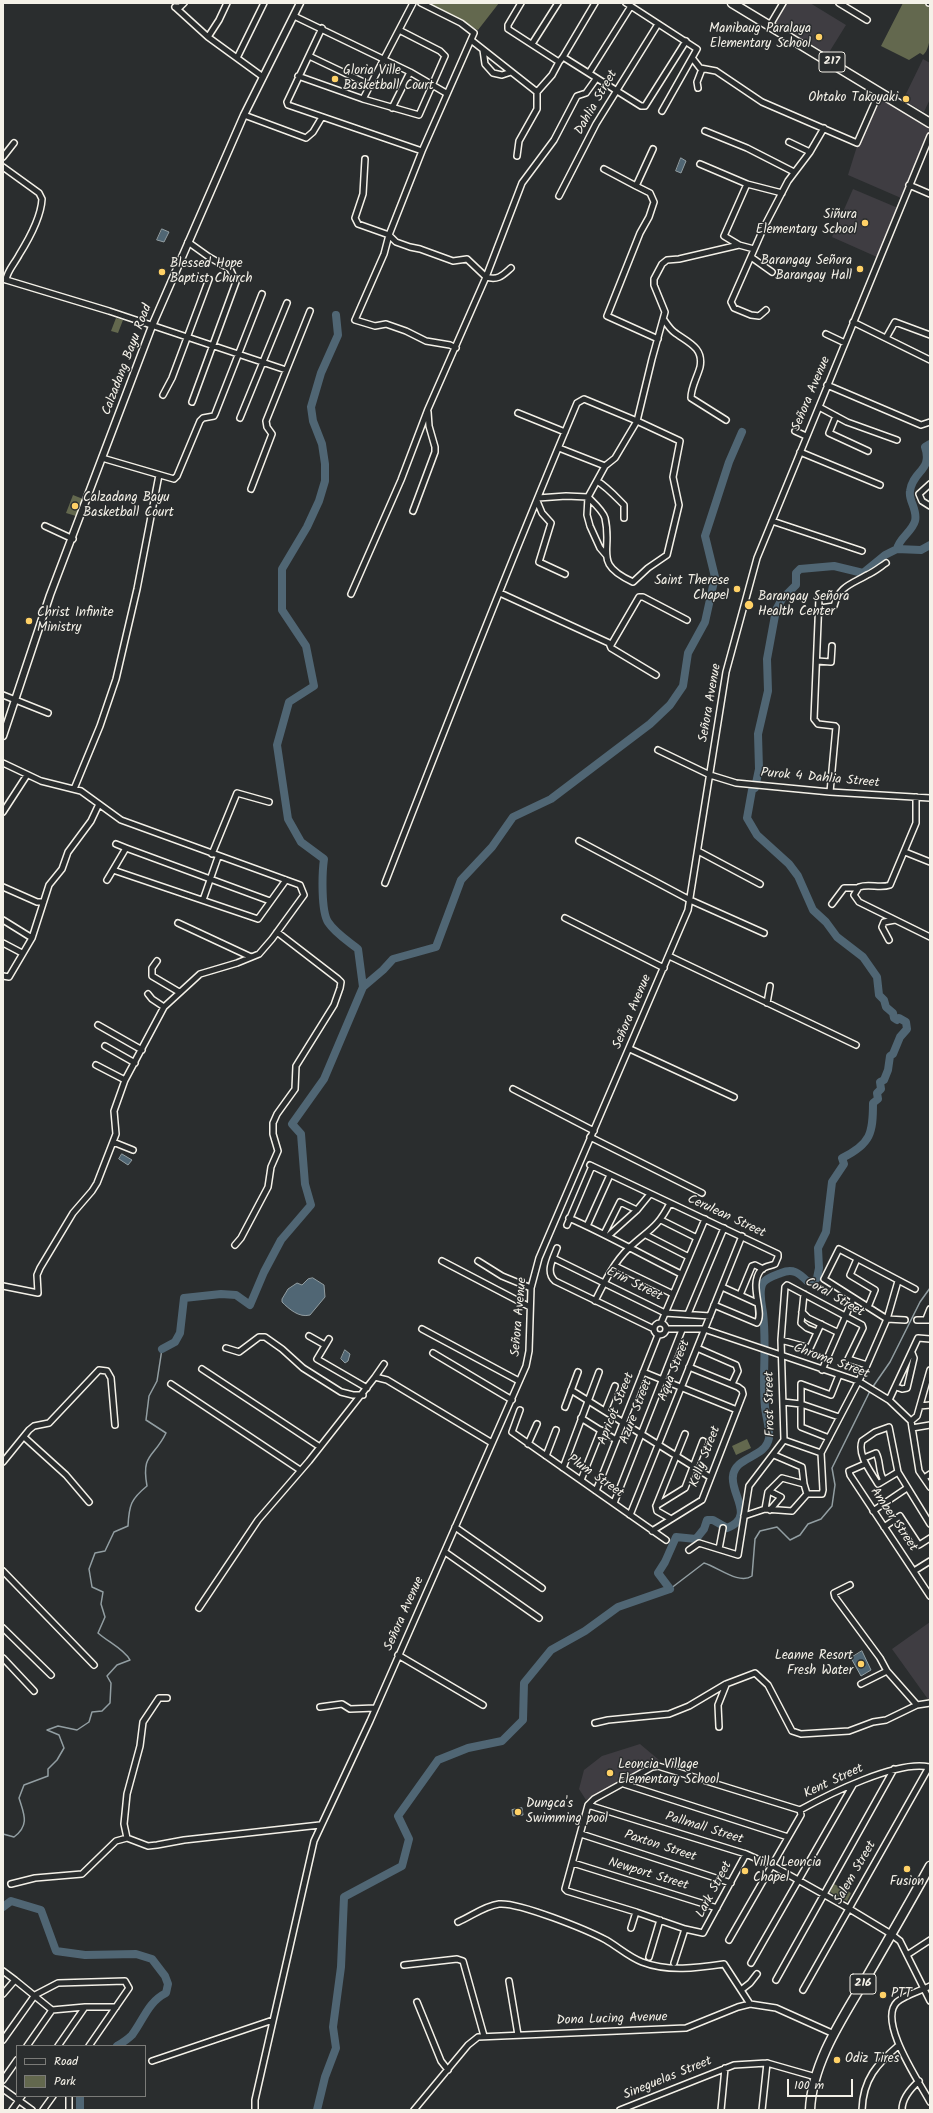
<!DOCTYPE html>
<html>
<head>
<meta charset="utf-8">
<style>
  body { margin:0 }
  #map { position:relative; width:933px; height:2113px; overflow:hidden; background:#2a2d2e; font-family:Kalam,sans-serif }
  canvas { display:block }
  .frame { position:absolute; inset:0; border:4px solid #f4f1e8; pointer-events:none }
  .legend { position:absolute; left:16px; top:2045px; width:130px; height:52px; box-sizing:border-box; background:#2a2d2e; border:1px solid #7b7b78; margin:0; padding:5px 7px; list-style:none; font-size:12px; color:#f4f1e8 }
  .legend li { display:flex; align-items:center; gap:8px; height:20px }
  .legend b { width:20px; border:1px solid #7b7b78 }
  .scale { position:absolute; left:787px; top:2079px; width:66px; height:18px; box-sizing:border-box; border:2px solid #f4f1e8; border-top:0; padding-left:5px; font-size:12px; line-height:14px; white-space:nowrap; color:#f4f1e8; -webkit-text-stroke:3px #2a2d2e; paint-order:stroke }
</style>
</head>
<body>
<div id="map">
<canvas width="933" height="2113"></canvas>
<div class="frame"></div>
<ul class="legend">
<li><b style="height:5px;background:#2a2d2e"></b>Road</li>
<li><b style="height:11px;background:#63684e"></b>Park</li>
</ul>
<div class="scale">100 m</div>
</div>
<script>
const ctx = document.querySelector('canvas').getContext('2d');
ctx.lineJoin = 'round';
function fill(path, color) {
  ctx.fillStyle = color;
  ctx.fill(path, 'evenodd');
}
function strokePath(path, color, width, dash) {
  ctx.strokeStyle = color;
  ctx.lineWidth = width;
  ctx.lineCap = dash ? 'butt' : 'round';
  ctx.setLineDash(dash || []);
  ctx.stroke(path);
}
function label(font, color, halo, rows, align = 'center') {
  ctx.font = font + ' Kalam,sans-serif';
  ctx.lineWidth = 3;
  ctx.setLineDash([]);
  ctx.textBaseline = 'middle';
  ctx.strokeStyle = halo;
  ctx.fillStyle = color;
  for (const [text, x, y, turn = 0] of rows) {
    ctx.save();
    ctx.translate(x, y);
    ctx.rotate((+turn || 0) * Math.PI / 180);
    ctx.textAlign = isNaN(turn) ? turn : align;
    if (halo) ctx.strokeText(text, 0, 0);
    ctx.fillText(text, 0, 0);
    ctx.restore();
  }
}
fill(new Path2D(`
  M786,3H810L846,25L828,54L774,23Z
  M923,59L930,63V99L924,112L903,100Z
  M880,96L930,126V130L901,198L848,175L858,143Z
  M853,189L898,208L877,257L832,237Z
  M930,1622V1702L892,1649Z
  M640,1744L659,1760L586,1800L579,1789L584,1770L602,1756Z`), '#3f3d42');
fill(new Path2D(`
  M427,3H499L478,30Z
  M903,3H925L930,6C930,19 933,47 923,55L920,53L909,60L881,46Z
  M116,318L123,320L118,333L111,331Z
  M73,495L83,499L76,516L66,513Z
  M747,1439L751,1448L736,1455L732,1446Z
  M834,1884L851,1893L847,1901L830,1892Z`), '#63684e');
const water = new Path2D(`
  M681,158L686,161L681,173L676,171Z
  M162,229L169,232L164,242L157,240Z
  M122,1154L132,1160L128,1165L119,1159Z
  M313,1278L324,1285L325,1297L310,1315C299,1318 289,1309 282,1302V1299L288,1289L297,1283L302,1285L308,1279Z
  M345,1350L350,1354L348,1361L345,1363L341,1359Z
  M862,1651L871,1670L861,1676L851,1658Z
  M522,1808L523,1815L513,1816L512,1810Z`);
fill(water, '#506674');
strokePath(water, '#929ea2', 1);
strokePath(new Path2D(`
  M872,1388L890,1362L920,1302L930,1288
  M670,1589L704,1563C718,1567 739,1585 752,1576L755,1539L760,1531L777,1527L790,1540L800,1535L808,1524L821,1519L832,1506L835,1485L832,1468L870,1391
  M3,1834L14,1837C30,1825 24,1814 19,1798L24,1785L48,1776V1769L57,1760L64,1748L59,1735L47,1730L58,1726L77,1730L89,1722L92,1712L102,1711L110,1703L111,1683L107,1676L117,1665L130,1660C124,1649 108,1642 98,1633L105,1617L101,1604L103,1592L92,1587L89,1569L95,1553L105,1551L114,1532L128,1526C129,1505 131,1499 147,1486C141,1453 154,1458 166,1433L146,1420L149,1396L157,1381L162,1349`), '#929ea2', 1.5);
strokePath(new Path2D(`
  M336,315L338,335L321,373L311,407L313,421L322,444L325,464V481L319,501L307,527L282,569V610L306,646L314,686L289,702L277,745L288,819L301,842L324,859C322,873 321,911 328,922C335,933 348,941 358,949L363,987
  M897,549L921,550L930,545
  M162,1349L175,1342L180,1333L184,1298L221,1294L236,1295L250,1305L264,1272L281,1240L311,1205L305,1184L301,1134L292,1124L324,1079L363,987L383,970L393,959L436,947L461,880L492,847L513,817L551,799L650,724L670,705L683,686L688,653L705,622L715,577L705,536L729,462L742,432
  M670,1589L658,1573L665,1562L676,1537L696,1539L704,1529L707,1520H713L727,1528C756,1517 730,1494 733,1476C735,1456 766,1458 769,1438C770,1428 766,1417 765,1407C762,1376 767,1345 763,1313C762,1305 758,1291 763,1283C766,1278 776,1275 781,1273C793,1268 799,1273 807,1281H814L817,1278L819,1268L818,1248L826,1232L832,1182L844,1164L842,1158C871,1144 873,1133 873,1103L878,1099L877,1093L881,1089L880,1082L884,1080L888,1070L890,1056L893,1054L900,1037L907,1029L906,1022L899,1018L897,1020L894,1018L893,1013L886,1007L884,1000L879,995L877,977L863,957L837,937L826,922L813,910L798,876L789,864L757,835L747,818L752,790L755,788L759,769L758,734L768,691L767,659L776,610L782,599L796,585V573L800,569L834,566L863,573L885,555L897,549C899,538 912,532 915,521C918,510 908,500 910,491C913,470 933,471 925,447L930,444
  M3,1907L11,1901L41,1910L56,1951L85,1955L136,1954L152,1959L165,1976L168,1984L166,1993C148,2002 144,2019 132,2035C128,2039 122,2043 117,2046
  M80,2096V2110
  M317,2110L325,2077L336,2048L333,2027L341,1967L344,1897L402,1866L409,1839L398,1816L438,1760L468,1748L502,1741L523,1720L524,1683L551,1650L585,1631L618,1607L670,1589`), '#506674', 8);
const minor = new Path2D(`
  M521,3L508,25V29L559,62L563,57L641,106H645L686,41
  M626,3L697,49L662,111
  M839,3L867,20
  M929,3H930
  M175,7L208,37L263,77
  M175,7H180L184,3
  M294,16L410,72L446,93
  M770,25L783,3
  M322,28L287,102L288,105L422,151L474,33L461,23L421,3
  M208,37L219,20L227,3
  M471,40L537,92L552,75L559,62
  M532,44L558,3
  M483,50L485,64L493,73L502,75L511,72
  M309,56L370,85
  M563,57L595,3
  M237,58L264,3
  M693,59L700,68L716,71L762,102L857,143L879,93
  M589,73L631,6
  M298,76L363,99L419,115L445,56L440,51L399,30
  M698,88L697,82L702,69
  M363,99L413,3
  M392,108L410,72
  M244,115L306,138L313,132L322,117
  M705,131L747,148L794,172
  M789,142L810,152
  M653,149L636,186L650,193L654,202L649,217L640,233L607,316L658,339
  M422,151L389,235L384,254L355,320L375,326L386,324L406,331L426,341L450,345L456,348
  M517,156L519,141L537,109V92
  M3,157L14,143
  M365,159L363,194L355,218L358,224L389,235L396,242L410,247L420,249L453,261L467,259L486,277C498,281 503,275 511,268
  M700,164L747,184L782,193
  M3,167L39,193L42,199C41,218 29,239 19,255C15,263 7,271 6,280
  M604,169L636,186
  M747,184L724,236L739,245L754,249
  M909,185L930,194
  M559,196L596,124L658,24
  M188,242L209,257L230,269L236,282L192,402
  M751,257L772,272
  M3,279L109,311L286,370
  M766,310L759,316L751,315L734,308L731,302L764,227L788,181L810,152L824,128
  M664,320C667,324 670,329 674,332C687,342 704,347 700,367C697,378 691,387 691,398L726,420
  M853,322L930,360
  M826,334L845,343
  M886,338L895,322L930,335
  M827,385L921,425L930,422
  M163,395L172,378L209,279
  M819,407L847,422L897,440
  M518,413L565,432
  M836,416L829,433L868,451
  M240,418L287,303
  M795,431L806,436
  M559,448L605,466
  M800,452L880,485
  M102,458L174,479L177,476L200,421L203,418L214,416L215,414L262,294
  M597,481C607,487 615,496 624,505V518
  M930,484L919,494L922,501L930,506
  M251,489L272,434L267,427L266,421L310,311
  M537,501L542,513L551,523L539,562L565,574
  M413,511L435,452V447L429,426L428,412
  M772,521L862,551
  M45,526L73,539
  M606,555L600,548L590,526L587,515L588,497L605,466L615,458L637,421L652,359L665,312L654,285V279L662,264L667,260L679,259L739,245
  M500,593L609,643L611,648L656,675
  M351,594L401,480L428,409L486,277L522,183L554,140L577,96L586,93L596,79
  M819,598L814,719L818,724L835,726L836,727L830,792
  M820,608L834,606C839,586 852,584 867,575C874,572 880,567 886,563
  M611,645L639,597H643L687,620
  M817,661L831,662L832,646
  M3,695L48,713
  M658,750L710,775L736,783L830,792L930,798
  M3,763L41,781L81,791L121,820L300,885L304,895L272,939L259,954L237,963L200,974L164,1007L125,1080L114,1111L116,1134L97,1183L92,1191L73,1213L40,1268L37,1275L38,1293L3,1286
  M74,789L100,726L116,679L137,589L159,475
  M916,797V823L890,885C879,889 870,883 859,887L854,895L859,902L930,937
  M3,812L27,775
  M579,841L690,900L764,933
  M116,844L126,848
  M698,851L760,884
  M905,852L930,862
  M212,854L237,793L269,802
  M107,880L113,870
  M385,883C447,723 510,562 577,403L584,399L637,421L680,441L673,477L679,505L667,555L648,568L633,582C592,563 613,552 605,518C603,511 593,502 588,497L566,496L538,498
  M3,887L37,902H43
  M203,900L218,857
  M270,901L126,848L113,870L258,919L286,880
  M832,904L844,888H857
  M565,918L664,968
  M3,920L32,938
  M178,923L251,957
  M889,940L882,927L884,922L895,920
  M3,943L22,953
  M669,956L856,1045
  M157,961L152,968V976L179,992
  M3,976L9,977L32,938L49,885L62,869L68,852L91,821L99,804
  M148,994L152,999L164,1007
  M767,1003L770,986
  M98,1025L142,1050
  M105,1046L135,1063
  M630,1049L734,1097
  M96,1065L125,1080
  M513,1089L594,1131
  M590,1137L702,1193
  M113,1142L133,1150
  M590,1165L778,1254V1257L775,1264C771,1266 765,1266 761,1270C748,1285 765,1312 757,1323L714,1305
  M569,1218C608,1235 644,1256 681,1274
  M661,1220L697,1238
  M567,1225L592,1166
  M587,1226L610,1175
  M604,1234L620,1202L637,1210
  M646,1235L689,1257
  M608,1236L637,1210L650,1194
  M235,1245L241,1238L268,1187L271,1167L278,1151L273,1134V1123L277,1114L295,1089L296,1066L334,1005L340,988L341,982L338,979L277,932
  M557,1248C553,1259 545,1272 555,1281L654,1329
  M553,1258L665,1313L710,1316
  M857,1259L850,1275L875,1290L868,1307
  M442,1261L530,1307
  M478,1261L502,1276L531,1288
  M615,1266L673,1294
  M722,1287L757,1303
  M804,1294L801,1323L807,1328L817,1332
  M740,1295L752,1266L755,1265L763,1269
  M595,1301C604,1283 614,1262 629,1248C648,1230 657,1229 670,1203
  M802,1312L808,1318L837,1332
  M688,1314L724,1228
  M926,1319L930,1309
  M905,1320L887,1319L824,1279L839,1249L915,1289
  M917,1320H930
  M654 1329a6 6 0 1 1 12 0a6 6 0 1 1-12 0Z
  M661,1323L705,1219
  M422,1329L519,1381
  M666,1329H704L858,1381L889,1400L911,1421L919,1471L930,1487
  M309,1336L325,1345
  M329,1339L317,1359L367,1388
  M781,1340L785,1287L787,1285L862,1325L863,1328L848,1359L867,1365
  M226,1348L239,1352L259,1337H265L282,1349L303,1368L341,1392L353,1395H363
  M697,1348L736,1365L738,1371L732,1384
  M433,1353L512,1400
  M202,1369L320,1447
  M822,1370L853,1299
  M643,1372L737,1410
  M375,1377L384,1364
  M171,1384L300,1470
  M896,1387L902,1389L907,1388L914,1358L912,1353
  M571,1390L710,1477
  M889,1400L918,1338L930,1339
  M783,1402L801,1404L839,1417
  M920,1406L930,1405
  M565,1407L578,1372
  M520,1410L512,1432L666,1540
  M605,1411L615,1386
  M581,1418L616,1440
  M911,1421L917,1416L930,1370
  M912,1428L930,1425
  M24,1437L66,1475L89,1502
  M829,1438L801,1427V1384L831,1395L839,1375
  M784,1440L821,1453
  M528,1444L537,1424
  M774,1455L802,1467L804,1484L807,1494
  M546,1456L556,1430
  M864,1458L876,1453C881,1462 878,1472 884,1480
  M3,1462L29,1430L34,1426L49,1423L99,1370L107,1371L111,1378L115,1425
  M865,1464L849,1471L850,1475L930,1596
  M563,1468L599,1372
  M898,1472L878,1484C871,1472 857,1455 862,1441L875,1432L889,1427L898,1472L930,1524
  M924,1478L930,1474
  M581,1480L601,1430
  M596,1491L658,1335
  M769,1491L781,1497L770,1510
  M614,1503L682,1330
  M656,1506L685,1488L703,1441
  M765,1509L768,1492L782,1478L804,1484
  M873,1511L907,1488
  M630,1515L742,1236
  M744,1516L765,1509L792,1511L807,1494H822L823,1490L821,1453L867,1365L887,1319L898,1281
  M671,1519L657,1511L656,1506L685,1434
  M455,1527L542,1588
  M884,1527L900,1516L919,1545L930,1538
  M652,1531L702,1500L743,1394L742,1390L738,1387L689,1367
  M719,1549L723,1528
  M689,1550L699,1543L738,1555L749,1486L784,1440L781,1340L810,1348L821,1324
  M445,1552L539,1618
  M3,1571L94,1665
  M914,1571L930,1561
  M850,1585L834,1593L835,1597L880,1658L887,1671
  M199,1608L258,1520L309,1461L375,1377L387,1380L492,1443
  M3,1628L51,1675
  M398,1655L483,1705
  M3,1658L34,1691
  M861,1684L887,1671L917,1705L930,1703
  M167,1698H159L143,1722L140,1746L127,1794L124,1824L127,1838L148,1846L157,1845L184,1840L320,1825
  M320,1707L342,1704L350,1709L375,1708
  M595,1723L608,1720L669,1714L689,1706L726,1684L755,1673L768,1685L792,1731L801,1734L849,1731L873,1722L886,1720L917,1705
  M719,1727L718,1705L726,1685
  M624,1784L788,1837
  M588,1805L746,1854L773,1866L848,1908L891,1934L900,1941L930,2001
  M800,1810C829,1794 897,1760 929,1767L803,1990
  M581,1834L731,1883
  M746,1854L703,1933L685,1929L636,1912L567,1891L565,1889L588,1805L594,1799L652,1767L658,1766L800,1810
  M573,1863L717,1908
  M11,1884L35,1878L82,1874L116,1841L127,1838
  M458,1922C472,1916 484,1906 499,1904C519,1902 587,1930 606,1940C618,1947 629,1957 642,1962C668,1972 697,1968 724,1964L750,2004
  M631,1928L636,1912
  M729,1940L801,1815L800,1810
  M907,1955L930,1940
  M649,1957L660,1920
  M674,1963L685,1929
  M751,1963L853,1785
  M404,1965L457,1959L463,1961L484,2036
  M3,1971L15,1980
  M776,1980L894,1769
  M509,1981L518,2035
  M930,1986C920,1991 905,1995 897,2002C877,2021 920,2083 930,2102
  M741,1990L750,1983L757,1974
  M3,1994L15,1980L52,2010L85,2007L58,2046
  M417,2002L441,2061L448,2070
  M85,2007H116
  M3,2040L35,1995L58,1983L125,1981L129,1988L89,2046
  M27,2046L52,2010
  M152,2061L273,2020
  M3,2080L17,2060
  M3,2089L32,2110
  M12,2110L22,2096
  M43,2110L53,2096
  M69,2110V2096
  M255,2110V2100L314,1841L370,1721L526,1366L529,1351L531,1288L539,1258L688,910L726,672L757,558L930,136
  M414,2110L468,2045L478,2037L686,2028L738,2007L750,2004L776,2008L834,2034
  M620,2110L734,2065L767,2063L816,2077
  M721,2110L725,2068
  M762,2110L767,2063
  M862,2110C863,2079 877,2064 899,2045
  M902,2110C902,2098 910,2089 919,2081`);
const tertiary = new Path2D(`
  M3,736L50,595L152,326L244,115L300,3`);
const primary = new Path2D(`
  M732,3L930,123
  M810,2110C812,2063 842,2019 865,1980C887,1942 909,1904 930,1866`);
strokePath(minor, '#f4f1e8', 8);
strokePath(tertiary, '#f4f1e8', 9);
strokePath(primary, '#f4f1e8', 11);
strokePath(minor, '#2a2d2e', 5);
strokePath(tertiary, '#2a2d2e', 6);
strokePath(primary, '#2a2d2e', 8);
for (const [x, y, r, color] of [
  [819,37,4,"#ffd166"],
  [335,79,4,"#ffd166"],
  [906,99,4,"#ffd166"],
  [865,223,4,"#ffd166"],
  [860,269,4,"#ffd166"],
  [162,272,4,"#ffd166"],
  [75,506,4,"#ffd166"],
  [737,589,4,"#ffd166"],
  [749,605,5,"#ffd166"],
  [29,621,4,"#ffd166"],
  [861,1664,4,"#ffd166"],
  [610,1773,4,"#ffd166"],
  [518,1812,4,"#ffd166"],
  [907,1869,4,"#ffd166"],
  [745,1871,4,"#ffd166"],
  [883,1995,4,"#ffd166"],
  [837,2060,4,"#ffd166"]
]) {
  const dot = new Path2D();
  dot.arc(x, y, r, 0, 2 * Math.PI);
  ctx.fillStyle = color;
  ctx.fill(dot);
  strokePath(dot, '#2a2d2e', 1.5);
}
for (const [x, y, w] of [
  [832,62,26],
  [863,1984,26]
]) {
  const box = new Path2D();
  box.roundRect(x - w / 2, y - 10, w, 20, 3);
  ctx.fillStyle = '#2a2d2e';
  ctx.fill(box);
  strokePath(box, '#f4f1e8', 1);
}
label('bold 12px', '#f4f1e8', null, [
  ["217",832,62],
  ["216",863,1984]
]);
label('13px', '#f4f1e8', '#2a2d2e', [
  ["Manibaug Paralaya",811,30,"right"],
  ["Elementary School",811,45,"right"],
  ["Gloria Ville",343,72],
  ["Basketball Court",343,87],
  ["Ohtako Takoyaki",898,99,"right"],
  ["Siñura",857,216,"right"],
  ["Elementary School",857,231,"right"],
  ["Barangay Señora",852,262,"right"],
  ["Barangay Hall",852,277,"right"],
  ["Blessed Hope",170,265],
  ["Baptist Church",170,280],
  ["Calzadang Bayu",83,499],
  ["Basketball Court",83,514],
  ["Saint Therese",729,582,"right"],
  ["Chapel",729,597,"right"],
  ["Barangay Señora",758,598],
  ["Health Center",758,613],
  ["Christ Infinite",37,614],
  ["Ministry",37,629],
  ["Leanne Resort",853,1657,"right"],
  ["Fresh Water",853,1672,"right"],
  ["Leoncia Village",618,1766],
  ["Elementary School",618,1781],
  ["Dungca's",526,1805],
  ["Swimming pool",526,1820],
  ["Villa Leoncia",753,1864],
  ["Chapel",753,1879],
  ["Fusion",907,1883,"center"],
  ["PTT",891,1995],
  ["Odiz Tires",845,2060]
], 'left');
label('13px', '#f4f1e8', '#2a2d2e', [
  ["Dahlia Street",597,103,-60],
  ["Calzadang Bayu Road",128,360,-69],
  ["Señora Avenue",812,394,-67],
  ["Señora Avenue",711,703,-80],
  ["Purok 4 Dahlia Street",820,779,5],
  ["Señora Avenue",633,1012,-67],
  ["Cerulean Street",726,1217,25],
  ["Erin Street",634,1285,26],
  ["Coral Street",834,1298,30],
  ["Señora Avenue",520,1317,-85],
  ["Chroma Street",831,1362,20],
  ["Aqua Street",675,1371,-68],
  ["Frost Street",771,1404,-91],
  ["Apricot Street",617,1409,-68],
  ["Azure Street",637,1412,-69],
  ["Kelly Street",706,1457,-69],
  ["Plum Street",595,1477,35],
  ["Amber Street",893,1520,56],
  ["Señora Avenue",405,1614,-66],
  ["Kent Street",834,1782,-25],
  ["Pallmall Street",704,1829,17],
  ["Paxton Street",660,1847,18],
  ["Salem Street",856,1873,-60],
  ["Newport Street",648,1875,17],
  ["Lark Street",715,1890,-62],
  ["Dona Lucing Avenue",612,2020,-2],
  ["Sineguelas Street",668,2079,-22]
]);
</script>
</body>
</html>
